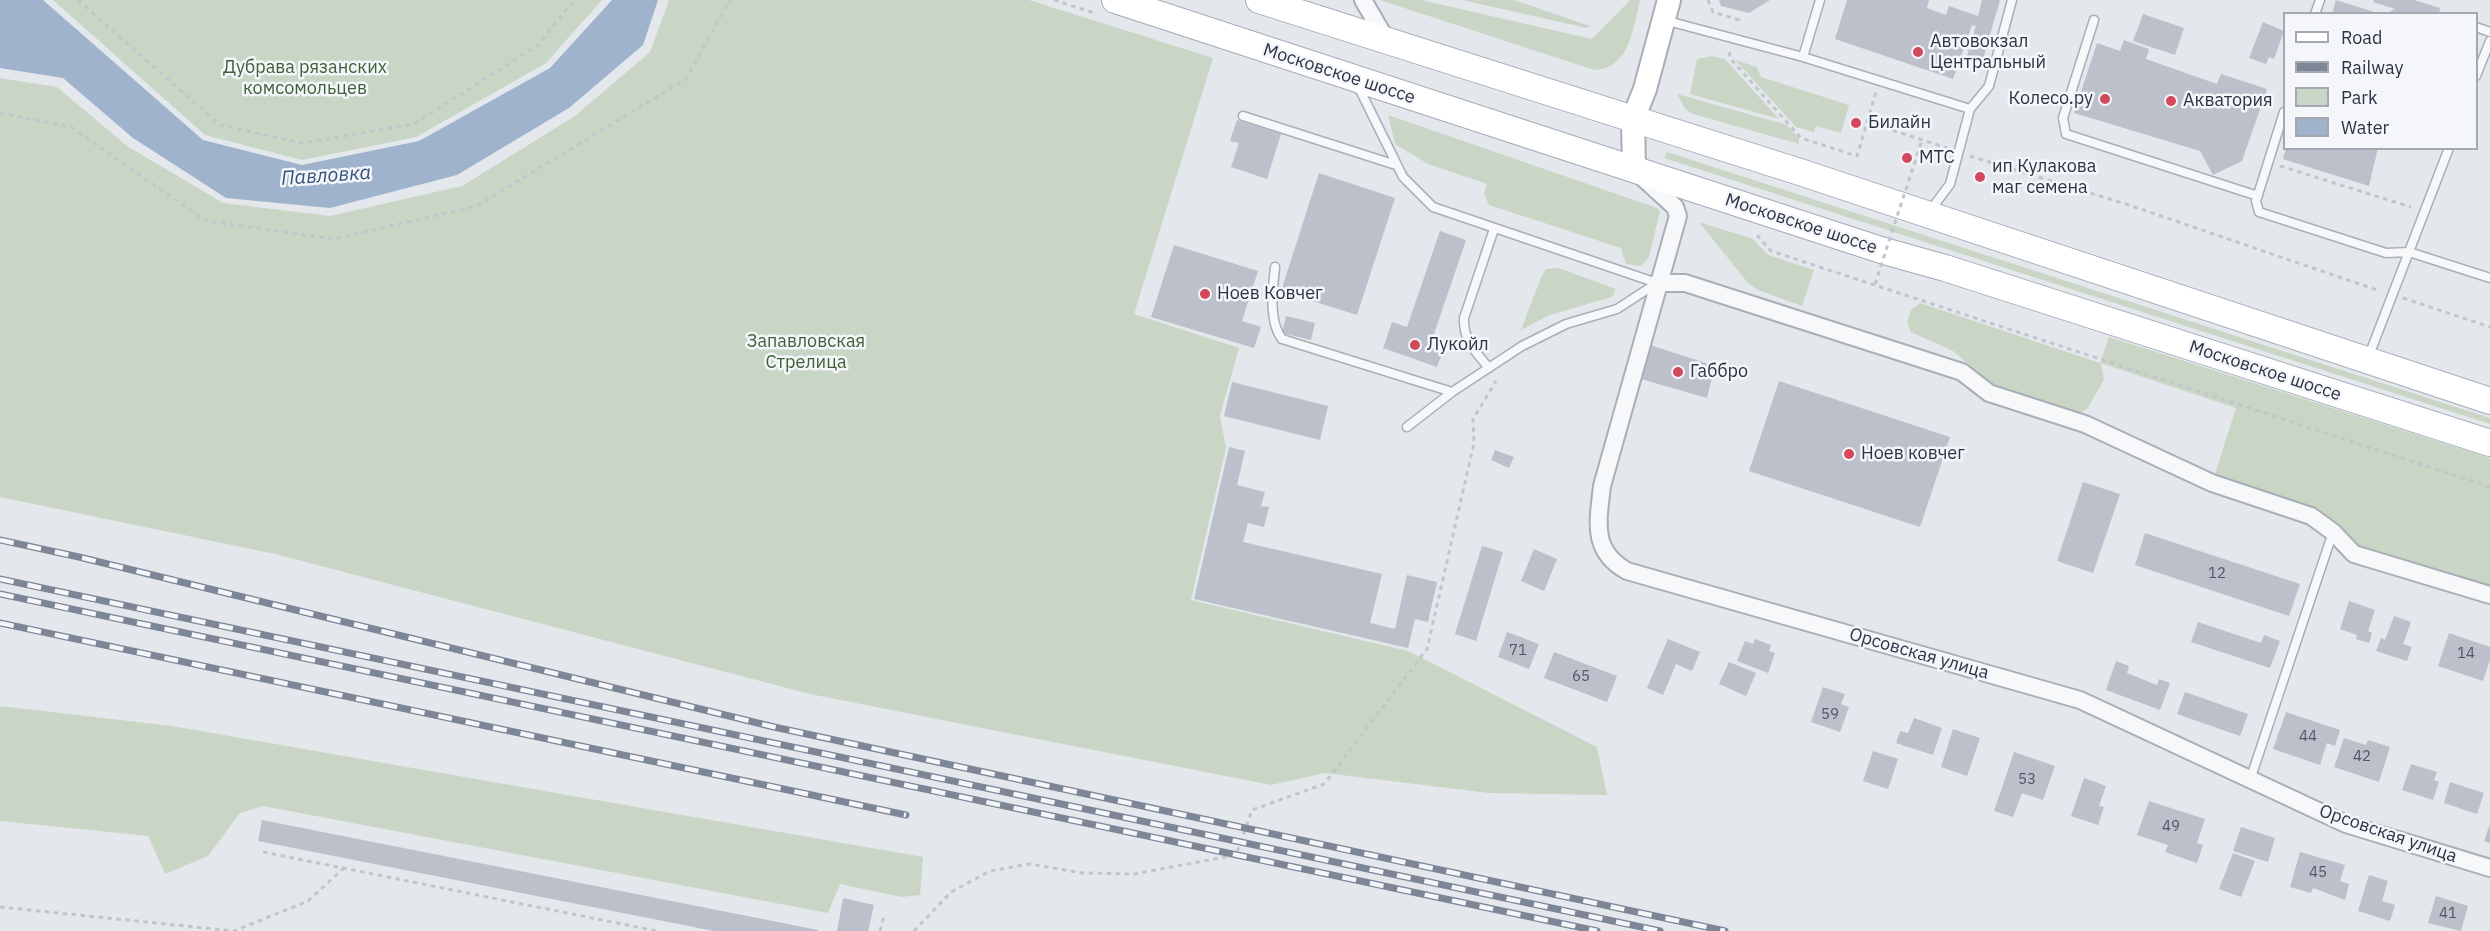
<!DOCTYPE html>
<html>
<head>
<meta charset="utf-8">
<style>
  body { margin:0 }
  #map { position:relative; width:2490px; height:931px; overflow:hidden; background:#e4e7ec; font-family:"IBM Plex Sans",sans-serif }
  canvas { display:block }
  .legend { position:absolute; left:2283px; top:12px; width:195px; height:138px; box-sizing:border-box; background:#f4f6f9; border:2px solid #a4a8b1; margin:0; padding:8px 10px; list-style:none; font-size:18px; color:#2b3445 }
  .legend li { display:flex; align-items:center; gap:12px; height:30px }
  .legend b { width:30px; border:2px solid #a4a8b1 }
</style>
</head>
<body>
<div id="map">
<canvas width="2490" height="931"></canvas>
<ul class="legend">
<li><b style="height:8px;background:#fff"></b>Road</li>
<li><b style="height:8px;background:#7d8696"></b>Railway</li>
<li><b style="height:16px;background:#c9d6c5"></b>Park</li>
<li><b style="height:16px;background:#9fb4cc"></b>Water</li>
</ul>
</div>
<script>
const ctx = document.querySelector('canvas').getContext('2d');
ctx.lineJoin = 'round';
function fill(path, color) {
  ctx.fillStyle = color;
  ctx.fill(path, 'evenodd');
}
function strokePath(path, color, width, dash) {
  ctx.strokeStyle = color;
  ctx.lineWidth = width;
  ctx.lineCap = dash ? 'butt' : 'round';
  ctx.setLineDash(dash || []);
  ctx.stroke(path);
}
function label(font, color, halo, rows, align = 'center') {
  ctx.font = font + ' "IBM Plex Sans",sans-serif';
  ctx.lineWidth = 5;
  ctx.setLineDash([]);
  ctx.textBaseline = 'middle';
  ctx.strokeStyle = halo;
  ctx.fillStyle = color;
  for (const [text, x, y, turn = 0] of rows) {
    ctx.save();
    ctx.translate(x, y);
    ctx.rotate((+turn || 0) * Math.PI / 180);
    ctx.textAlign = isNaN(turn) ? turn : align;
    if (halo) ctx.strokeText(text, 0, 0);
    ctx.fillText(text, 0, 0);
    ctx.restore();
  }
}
fill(new Path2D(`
  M53,0H602L546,63L416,137L302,160L205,135Z
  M669,0H1029L1213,58L1134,314L1239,348L1220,416L1226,448L1191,600L1408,651L1597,747L1607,795L1489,793L1325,773L1271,785L810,694L275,554L0,497V78L57,87L127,146L223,203L330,216L462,186L575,116L650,52Z
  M1380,0H1421L1592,39L1630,0H1640C1633,28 1630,69 1594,70Z
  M1462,0H1514L1590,26L1587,28Z
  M1712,56L1725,59L1779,119L1690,94L1697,59Z
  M1735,60L1757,67L1761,77L1849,105L1841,133L1816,126L1814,132L1796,127Z
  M1677,94L1787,125L1799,138V144L1693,114L1685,109Z
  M1388,115L1657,208L1660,211L1649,257L1641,266L1626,264L1621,248L1489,205L1484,194L1487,184L1428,164L1395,144Z
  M1667,152L2490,418V424L1664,158Z
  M1699,222L1753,239L1768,255L1814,270L1802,306L1758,290L1748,283Z
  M1559,268L1616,289L1612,297L1550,315L1521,330L1542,275L1546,269Z
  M1920,303L2100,363L2109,337L2490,458V595L2354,554L2333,532L2212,483L2236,408L2101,363L2104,380L2087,409L2074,416L1999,390L1953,351L1911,332L1907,322L1911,310Z
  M0,706L172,726L923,857L920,895L901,897L840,884L828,913L263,806L240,813L208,856L165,874L148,836L0,821Z`), '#c9d6c5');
fill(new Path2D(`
  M0,0H43L203,140L302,165L419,141L550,68L612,0H658L643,45L569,108L457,175L330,208L226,198L133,138L63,78L0,68Z`), '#9fb4cc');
fill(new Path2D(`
  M1719,0H1770L1749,13L1721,6Z
  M1847,0H1929L1927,8L1946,15L1949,6L1978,16L1982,0H2000L1980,70L1964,66L1976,26L1972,25L1953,79L1835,39Z
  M2336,0L2377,13V14H2332Z
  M2374,0H2414L2440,8L2439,14H2384L2395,9L2373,2Z
  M2143,14L2184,28L2175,55L2133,41Z
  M2263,22L2284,31L2274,59L2269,57L2266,64L2249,58Z
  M2124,40L2149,49L2146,59L2217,84L2221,74L2267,89L2242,161L2213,175L2200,151L2074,113L2097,43L2120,51Z
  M1237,120L1281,134L1267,179L1231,167L1239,143L1230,141Z
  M2286,148H2378L2369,186L2283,159Z
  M1319,173L1395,198L1357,315L1281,291Z
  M1440,231L1466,240L1433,337L1447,341L1437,367L1383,348L1392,322L1407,327Z
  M1174,245L1258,271L1242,321L1261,327L1254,348L1151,317Z
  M1286,316L1315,323L1311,340L1282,333Z
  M1650,345L1715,366L1707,398L1641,379Z
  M1779,381L1950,437L1920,527L1749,471Z
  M1232,382L1328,406L1320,440L1224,416Z
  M1229,447L1245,451L1237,485L1265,492L1261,506L1269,507L1264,527L1248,523L1243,542L1382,574L1370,623L1395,629L1407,575L1437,582L1428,622L1415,619L1408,648L1194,599Z
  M1495,450L1514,457L1509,468L1491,460Z
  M2083,482L2120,494L2093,573L2057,561Z
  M2145,533L2300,584L2289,616L2135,565Z
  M1482,546L1503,552L1476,641L1455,634Z
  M1534,549L1557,559L1544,591L1521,581Z
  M2349,601L2375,610L2368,631L2372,633L2369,643L2356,639L2357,635L2340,629Z
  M2394,616L2411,622L2403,644L2412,647L2407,661L2376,651L2381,638L2385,640Z
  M2198,622L2261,643L2264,635L2280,641L2270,668L2191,642Z
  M1507,632L1539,644L1529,669L1498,657Z
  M2449,633L2490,647V660L2483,681L2438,666Z
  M1668,639L1700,652L1692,671L1676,664L1663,695L1647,688Z
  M1755,639L1771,645L1769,651L1775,653L1768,673L1737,661L1745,641L1753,644Z
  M1554,652L1617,676L1607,702L1544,678Z
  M2116,661L2129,666L2127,673L2157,685L2159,679L2170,683L2160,710L2106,690Z
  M1729,662L1756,673L1746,696L1719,684Z
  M1823,687L1845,694L1841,704L1849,707L1840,732L1811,722Z
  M2185,692L2248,714L2240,736L2177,714Z
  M2286,712L2340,730L2335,746L2327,743L2320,765L2273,749Z
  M1914,718L1942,728L1933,755L1896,743L1900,731L1908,733Z
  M1953,729L1980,738L1967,776L1941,767Z
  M2344,738L2366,745L2368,740L2390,747L2379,782L2334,767Z
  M1873,751L1898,759L1888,789L1863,781Z
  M2014,752L2055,766L2043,800L2022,793L2013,817L1994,811Z
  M2411,764L2437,772L2434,780L2439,782L2433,800L2402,790Z
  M2084,778L2106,786L2099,806L2104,807L2098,825L2071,816Z
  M2450,782L2484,793L2477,814L2444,803Z
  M2149,801L2205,819L2197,843L2203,845L2197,863L2165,852L2168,845L2137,835Z
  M262,820L818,930V931H714L258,841Z
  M2490,824V843L2484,841Z
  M2241,827L2275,838L2268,862L2233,851Z
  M2300,852L2345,865L2340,881L2349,884L2345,900L2313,888L2311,893L2290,887Z
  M2233,853L2255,861L2241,897L2219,889Z
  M2369,875L2388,881L2382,901L2395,905L2390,921L2358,911Z
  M2436,896L2468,906L2461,931L2428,923Z
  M843,898L874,905L868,931H837Z`), '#bbc0ca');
const lane = new Path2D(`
  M2315,14L2320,0
  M1664,20L1803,57L1970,109
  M2094,20L2063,118L2066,134L2258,196
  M2476,27L2490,32
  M1803,57L1820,0
  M2476,76L2490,41
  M1357,84L1403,177L1433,207L1657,283
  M2284,112L2256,201L2259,212L2386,253L2409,252L2490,278
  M1243,116L1396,165
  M1930,211L1950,184L1970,109L1989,86L2012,0
  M1275,267C1273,288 1268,321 1282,339L1452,392
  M2368,358L2449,148
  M1489,368C1475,351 1463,340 1464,318L1494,229
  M1407,427L1452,392L1522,346L1566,324L1617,309L1657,283
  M2250,780L2333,532`);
const street = new Path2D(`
  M1363,0L1387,41
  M1641,176L1675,207L1678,216L1602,486C1598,522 1591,551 1627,571L2080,700L2346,824L2490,868
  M1657,283H1685L1962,372L1989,393L2085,424L2212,483L2311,516L2333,532L2354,554L2490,595`);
const secondary = new Path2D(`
  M1634,170L1633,119L1645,89L1669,0`);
const primary = new Path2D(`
  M1115,0L1884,251L1945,268L2490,443
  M1259,0L1803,173L2490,401`);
strokePath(lane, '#a9aeb7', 11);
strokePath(street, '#a9aeb7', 20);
strokePath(secondary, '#a9aeb7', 26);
strokePath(primary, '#a3abb8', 28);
strokePath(new Path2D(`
  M78,0L220,125L302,143L414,124L538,45L574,0
  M1054,0L1097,14
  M1708,0L1713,12L1739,20L1738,25
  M1730,52L1729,57L1801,138L1857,156L1876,92
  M0,113L71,127L206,221L334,239L477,206L686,79L730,0
  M1867,122L1947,148
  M1970,156L2129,205L2380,291
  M2280,166L2411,207
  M1757,235L1771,251L2490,487
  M2403,298L2490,327
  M263,852L657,931
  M0,907L234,931L308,901L344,868
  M880,931L884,915
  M914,931L951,892L990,871L1029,864L1083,873L1134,874L1236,855L1252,810L1324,784L1427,649L1474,443L1473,419L1496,381`), '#c2c5cb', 3, [4.5, 4.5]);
strokePath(lane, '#f7f8fa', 8);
strokePath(street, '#f7f8fa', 16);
strokePath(secondary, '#fff', 22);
strokePath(primary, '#fff', 26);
const rail = new Path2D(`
  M0,540L79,557L774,727L1725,931
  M0,579L1660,931
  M0,594L1597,931
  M0,623L906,815`);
strokePath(rail, '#7d8696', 7);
strokePath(rail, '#f4f6f9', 4.5, [14]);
strokePath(new Path2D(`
  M1875,284L1922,140`), '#c2c5cb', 3, [4.5, 4.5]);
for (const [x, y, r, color] of [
  [1918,52,6,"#d1495b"],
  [2105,99,6,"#d1495b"],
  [2171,101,6,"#d1495b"],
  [1856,123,6,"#d1495b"],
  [1907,158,6,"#d1495b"],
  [1980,177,6,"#d1495b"],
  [1205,294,6,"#d1495b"],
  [1415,345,6,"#d1495b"],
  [1678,372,6,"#d1495b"],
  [1849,454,6,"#d1495b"]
]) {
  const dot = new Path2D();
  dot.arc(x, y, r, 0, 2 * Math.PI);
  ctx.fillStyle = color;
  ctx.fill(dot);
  strokePath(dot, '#f4f6f9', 2);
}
label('15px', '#4f5766', null, [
  ["12",2217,574],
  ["71",1518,651],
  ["14",2466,654],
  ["65",1581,677],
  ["59",1830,715],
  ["44",2308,737],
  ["42",2362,757],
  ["53",2027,780],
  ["49",2171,827],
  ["45",2318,873],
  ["41",2448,914]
]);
label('18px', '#2b3445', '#f4f6f9', [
  ["Автовокзал",1930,42],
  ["Центральный",1930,63],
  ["Колесо.ру",2093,99,"right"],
  ["Акватория",2183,101],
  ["Билайн",1868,123],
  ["МТС",1919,158],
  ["ип Кулакова",1992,167],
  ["маг семена",1992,188],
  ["Ноев Ковчег",1217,294],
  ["Лукойл",1427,345],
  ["Габбро",1690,372],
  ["Ноев ковчег",1861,454]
], 'left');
label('18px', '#3f6138', '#f4f6f9', [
  ["Дубрава рязанских",305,68],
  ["комсомольцев",305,89],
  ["Запавловская",806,342],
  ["Стрелица",806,363]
]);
label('18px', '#2b3445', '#f4f6f9', [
  ["Московское шоссе",1339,74,18],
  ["Московское шоссе",1801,224,18],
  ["Московское шоссе",2265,371,18],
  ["Орсовская улица",1919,654,16],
  ["Орсовская улица",2388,834,19]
]);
label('italic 20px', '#34527a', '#f4f6f9', [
  ["Павловка",326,176,-4]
]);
</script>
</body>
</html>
